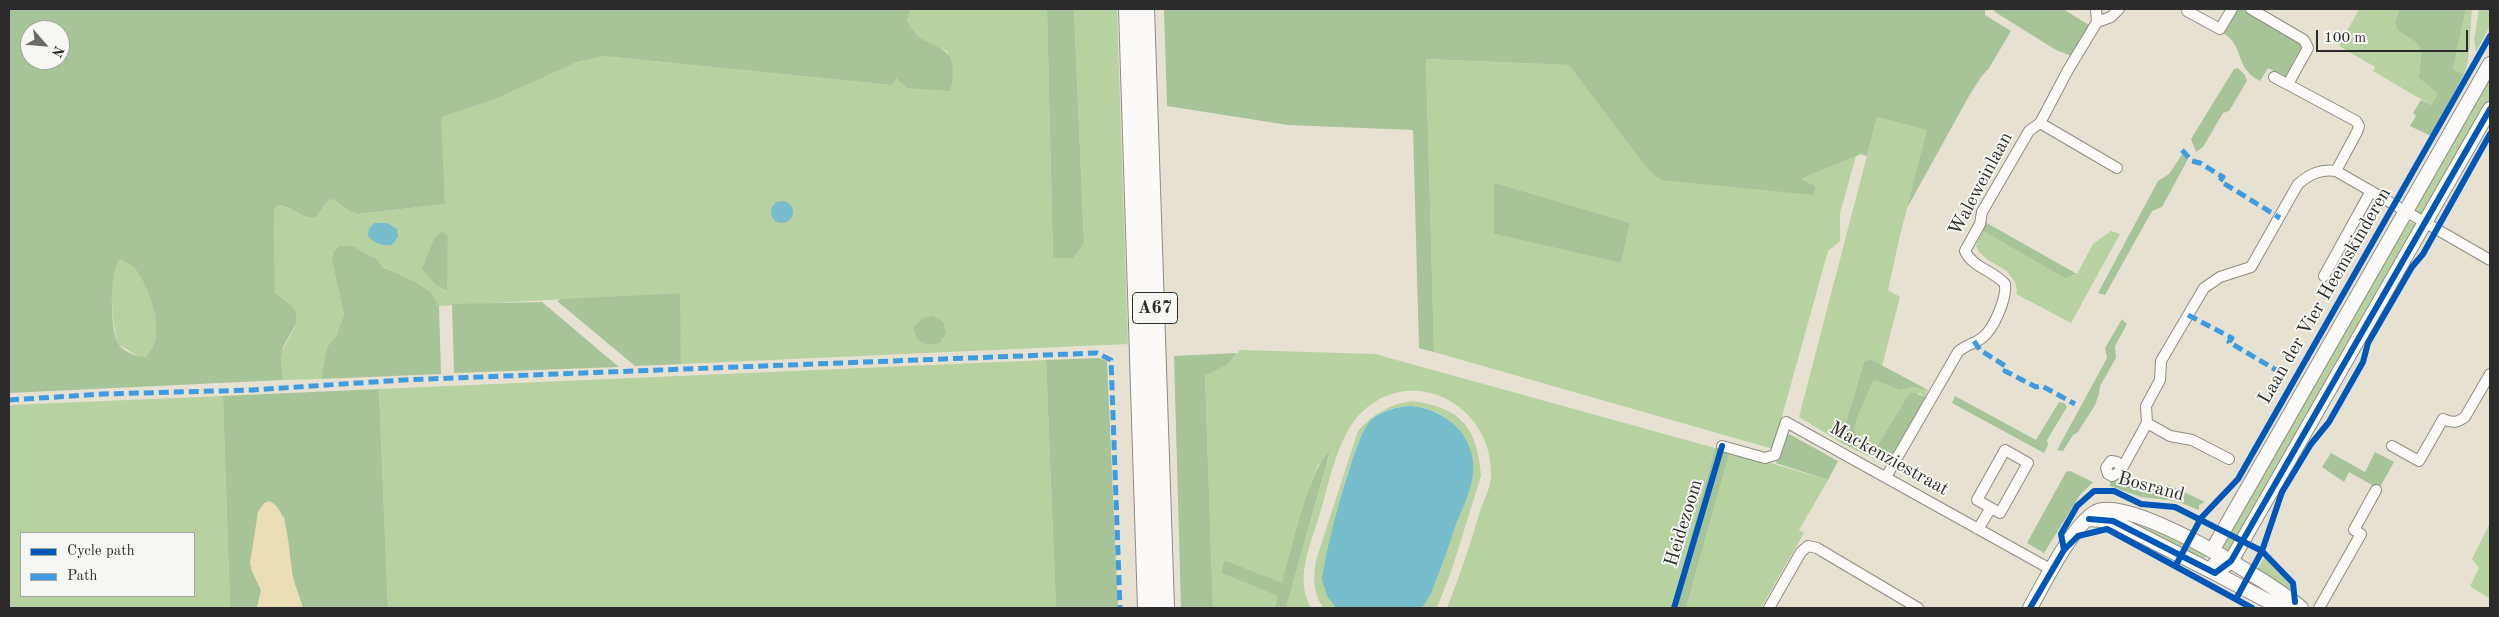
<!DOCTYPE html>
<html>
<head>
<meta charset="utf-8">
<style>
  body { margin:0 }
  #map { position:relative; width:2499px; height:617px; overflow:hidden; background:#e7e1d2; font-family:"Old Standard TT",serif }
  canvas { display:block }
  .frame { position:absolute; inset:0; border:10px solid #2b2b2b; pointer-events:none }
  .legend { position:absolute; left:20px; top:532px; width:175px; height:65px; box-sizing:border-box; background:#f6f6f2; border:1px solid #a5a5a2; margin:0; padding:6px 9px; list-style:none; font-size:15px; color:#2b2b2b }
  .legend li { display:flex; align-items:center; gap:10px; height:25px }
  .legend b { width:25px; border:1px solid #a5a5a2 }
  .north { position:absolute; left:20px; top:20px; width:50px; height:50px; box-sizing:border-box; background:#f6f6f2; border:1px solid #a5a5a2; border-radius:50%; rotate:117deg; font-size:14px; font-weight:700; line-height:20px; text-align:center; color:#2b2b2b }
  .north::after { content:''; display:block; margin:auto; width:18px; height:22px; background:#6d6b65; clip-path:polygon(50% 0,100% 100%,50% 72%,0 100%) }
  .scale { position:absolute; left:2316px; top:30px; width:152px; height:22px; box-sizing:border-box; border:2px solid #2b2b2b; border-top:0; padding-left:6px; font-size:15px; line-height:18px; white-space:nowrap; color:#2b2b2b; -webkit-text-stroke:4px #f6f6f2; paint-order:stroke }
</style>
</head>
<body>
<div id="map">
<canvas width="2499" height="617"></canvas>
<div class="frame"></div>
<ul class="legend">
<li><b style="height:6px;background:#0057b8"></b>Cycle path</li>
<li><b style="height:6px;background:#3d9ce1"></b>Path</li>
</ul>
<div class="north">N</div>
<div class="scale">100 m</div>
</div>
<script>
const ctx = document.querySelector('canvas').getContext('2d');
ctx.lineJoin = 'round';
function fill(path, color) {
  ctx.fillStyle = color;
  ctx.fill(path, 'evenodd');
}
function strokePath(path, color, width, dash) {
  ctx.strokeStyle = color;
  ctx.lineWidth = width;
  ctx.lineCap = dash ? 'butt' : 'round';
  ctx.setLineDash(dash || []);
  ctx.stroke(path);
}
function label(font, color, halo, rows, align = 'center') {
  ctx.font = font + ' "Old Standard TT",serif';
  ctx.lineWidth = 4;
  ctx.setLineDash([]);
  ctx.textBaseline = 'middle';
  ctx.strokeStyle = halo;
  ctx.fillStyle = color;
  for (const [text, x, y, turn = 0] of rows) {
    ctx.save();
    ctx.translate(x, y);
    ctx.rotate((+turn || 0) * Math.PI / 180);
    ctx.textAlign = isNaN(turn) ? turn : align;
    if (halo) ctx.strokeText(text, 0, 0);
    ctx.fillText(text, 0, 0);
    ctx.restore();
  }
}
fill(new Path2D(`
  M911,9H1047L1053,258H1072L1084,243L1074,9H1117L1128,344L681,364L679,293L439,306C425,283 409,282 386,269C382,266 379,262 375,259C363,250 353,246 339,246L333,252L332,261L344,315L336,336L327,347L321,379L283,380L281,353L295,327L294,309L281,300L275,292L274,209L278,205C292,206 301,219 315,218L327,202L333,199L351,212L358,214L445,204L440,117L498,98L577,62L603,56L892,85L895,78L951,91L952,84L947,51C930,44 915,38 907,20ZM781,201L792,216L788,221L781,223L771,214L775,204ZM447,233L448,235L446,291L437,286Z
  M2359,9H2399L2395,22L2397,30C2427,48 2421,45 2419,78L2439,92L2431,105L2373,71L2375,67L2339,46Z
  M2466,9H2472C2470,26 2471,61 2464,74L2453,69Z
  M2479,9H2490V26L2476,52L2474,40Z
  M1426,59L1569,65L1654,175L1738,187L1801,180L1802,177L1856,156L1840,213V241L1828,251L1773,449L1434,352ZM1494,184L1630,223L1621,263L1494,234Z
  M2490,70V101L2435,199L2426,212L2419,213L2414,210Z
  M1877,117L1928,130L1900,235L1888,290L1900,297L1882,366L1870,359L1864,362L1840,442L1799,417Z
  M2407,222L2413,223L2416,226L2233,549L2225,551L2222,544Z
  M1982,230L2073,276L2077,274L2093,244L2111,231L2120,234L2071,323L2016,294L2017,290L2015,282L2007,271L1988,260L1979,252L1976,246Z
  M120,259C126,262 132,264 136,270C151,291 168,337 145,357H139L118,344C113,328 106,271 120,259Z
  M1240,350L1375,354L1715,448L1671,608H1447C1460,575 1471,542 1481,508C1485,498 1491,486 1491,475C1493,406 1413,362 1361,413C1337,436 1328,488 1318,520C1309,548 1295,581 1311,608H1286L1330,453L1318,465L1311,483L1282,584L1224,560L1221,573L1279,596L1275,608H1213L1205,376L1227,365Z
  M1046,360L1056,608H388L379,389Z
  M1874,380L1900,390L1912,387L1928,390L1925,397L1920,393L1906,398L1878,445L1874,446C1868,443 1857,439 1855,432C1852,423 1870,390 1874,380Z
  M223,396L230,608H9V405ZM21,533H194V596H21Z
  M1412,401C1461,408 1477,426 1481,476L1452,569L1437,608H1422L1434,587L1471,483C1479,440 1446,401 1401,407C1393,408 1383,410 1376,416C1349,441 1334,528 1324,566V588L1336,608H1323C1313,592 1313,578 1316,560L1358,431C1373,414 1390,404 1412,401Z
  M1730,451L1828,480L1799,530L1804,533L1761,608H1686Z
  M2141,523L2182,540L2208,556L2202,559L2141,526Z
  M2490,523V597H2487L2470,586L2479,568L2472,559Z
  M2265,557L2290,585L2292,596L2254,573Z`), '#b7d2a0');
fill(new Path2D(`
  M9,9H911L907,20C925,59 962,32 951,91L907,88L896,78L892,85L603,56L577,62L498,98L441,117L445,204L358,214L351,212L333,199L327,202L315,218C301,219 292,206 278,205L274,209L275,292C280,299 292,304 295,311C301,326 284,339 282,352C280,361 283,372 283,380L9,393ZM30,30H60V60H30ZM120,259C126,262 132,265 136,270C151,291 168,338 145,357C136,357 122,351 118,343C110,330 109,268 120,259Z
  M1047,9H1074L1084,243L1073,258H1053Z
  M1164,9H1985V15L2011,31L1989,68L1981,77L1969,96L1907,208L1927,130L1877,117L1867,156L1861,154L1802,178V180L1815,186L1814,195L1662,180L1654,175L1644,164L1569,65L1426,59L1434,352L1419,348L1413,130L1288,125L1167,106Z
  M1993,9H2063L2089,25L2072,56L2056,50L1995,12Z
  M2237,9H2242L2301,42L2302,46L2285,77L2268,68L2260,81C2233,67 2246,47 2223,33Z
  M2399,9H2466L2453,69L2464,74L2431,136L2410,126L2416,116L2413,113L2421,100L2431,105L2438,93L2419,78C2421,45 2427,48 2397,30L2395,22Z
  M2238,68L2245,75L2247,81L2229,111L2223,113L2203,147L2196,152L2191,139L2234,69Z
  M2183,153L2188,159L2162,207L2152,211L2105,295L2098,293L2158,181L2169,174Z
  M1494,183L1630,223L1621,263L1494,234Z
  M1985,222L2077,274L2065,278L1982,230Z
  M441,232L448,235L447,291L437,286L422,269L434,239Z
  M339,246H353L376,259L384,268L417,283L431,293L439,306L441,374L321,379L327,347L336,336L344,315L332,261L333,252Z
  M680,293L681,364L635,366L557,301L561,299Z
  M542,302L619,367L454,373L452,304Z
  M933,316L943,322L946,333L940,343L927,345L917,339L913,328L923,318Z
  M2122,319L2127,324L2115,346L2116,358L2100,386L2099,394L2095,405L2078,432L2073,435L2063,451L2057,450L2107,358L2105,348Z
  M1237,353L1227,365L1205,376L1213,608H1181L1174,356Z
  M1099,358L1107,361L1118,608H1056L1046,360Z
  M1870,359L1928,390L1912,387L1900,390L1874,380C1870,390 1852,423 1855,432C1857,439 1868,443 1874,446L1878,445L1906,398L1912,392L1925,397L1921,408L1888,461L1882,463L1840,442L1864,362Z
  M379,389L388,608H303L293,578L284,517L258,512L252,571L261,590L257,608H230L223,396Z
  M1955,396L2036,440L2059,402L2064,403L2067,407L2047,440L2048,445L2044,453L1952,403Z
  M1789,434L1838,461L1828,480L1776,463L1782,441Z
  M1715,448L1730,451L1686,608H1671Z
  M1330,452L1286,608H1275L1278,596L1221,573L1224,560L1282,583C1289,560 1311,461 1330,452Z
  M2375,452L2394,462L2379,489L2349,472L2344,482L2322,467L2331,453L2365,472Z
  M2070,471L2093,482L2080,495L2044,553L2027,543L2066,472Z
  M2123,473L2159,492L2161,488L2169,485L2205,502L2199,505V510L2176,501L2141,497L2110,486V479H2118Z`), '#a7c398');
fill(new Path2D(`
  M269,501C290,508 289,559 293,578C295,588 300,598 303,608H257L261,590L252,571L250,563L258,512L264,503Z`), '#ebddb5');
fill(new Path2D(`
  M771 212a11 11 0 1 1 22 0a11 11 0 1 1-22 0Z
  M374,223H387L397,229L398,237L392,245C382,246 375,244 368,236L369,229Z
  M1410,406C1446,408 1477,437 1473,474C1471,491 1463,507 1457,522C1449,546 1440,571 1431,594L1422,608H1336L1327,596L1322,580C1325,552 1354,436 1371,420C1382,410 1397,407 1410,406Z`), '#78bdcb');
const street = new Path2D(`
  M2096,9L2097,22
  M2188,9L2187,11L2220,29L2232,9
  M2251,9L2304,40L2308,48L2288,84
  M2274,77L2356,121L2359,126L2357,132L2336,171
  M2040,123L2117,168
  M2324,276L2371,191
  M2147,423L2170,436L2192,440L2229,459
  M1722,446L1765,458L1775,455L1786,422L2052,570
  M2392,446L2419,461L2443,419C2452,423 2457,423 2465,417L2490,374
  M2005,450L2028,463L2000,513L1977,500Z
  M2120,467L2117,462L2111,461L2106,468L2108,474L2112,476L2120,472L2147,423L2146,406L2160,380L2161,361L2204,288L2220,277L2251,267L2298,184C2310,174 2320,169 2336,171L2490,260
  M1886,477L1958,352C1965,345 1974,344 1982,338C1994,329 2007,298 2005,284C1994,271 1972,267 1965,251L1980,224L1982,212L2029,131L2040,123L2068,70L2097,22L2111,17L2119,9
  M1978,529L1991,508
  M1769,608L1801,552L1808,546L1817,548L1918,608
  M2319,608L2361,534L2354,530L2376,490`);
const secondary = new Path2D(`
  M2089,519L2113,521L2215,573L2231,561L2490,109
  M2213,549L2490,64
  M2214,565L2215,573L2281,608
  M2030,608C2043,585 2073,524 2096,512C2128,494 2274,584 2301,608`);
const highway = new Path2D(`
  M1128,9L1147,608
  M1145,9L1165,608`);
strokePath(street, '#8e8c84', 12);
strokePath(secondary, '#8e8c84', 16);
strokePath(highway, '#8e8c84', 20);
strokePath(street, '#fbfaf8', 10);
strokePath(secondary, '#fbfaf8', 14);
strokePath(highway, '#fbfaf8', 18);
strokePath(new Path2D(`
  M2182,150L2192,161L2200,163L2223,177L2220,181L2280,218
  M2188,315L2232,338L2229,342L2276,370
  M1974,341L1980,350L2007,367L2005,371L2036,387L2042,386L2075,404
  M9,400L103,394L253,390L403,380L1097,353L1111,360L1120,608`), '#3d9ce1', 5, [10, 5]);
strokePath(new Path2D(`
  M2089,519L2113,521L2215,573L2231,561L2490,109
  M2064,550L2061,534L2077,506L2094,491H2114L2141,504L2175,507L2262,551L2293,583L2295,602
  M2176,565L2201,518L2238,479L2490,36
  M2236,599L2262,551L2282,492L2311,444L2329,422L2363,362L2368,343L2412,267L2423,254L2490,134
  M1674,608L1722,446
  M2030,608L2064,550L2078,536L2107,529L2252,608`), '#0057b8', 6);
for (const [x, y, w] of [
  [1155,308,45]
]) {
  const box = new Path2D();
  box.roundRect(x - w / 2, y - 15.5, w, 31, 4);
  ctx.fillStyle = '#f6f6f2';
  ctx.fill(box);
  strokePath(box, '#2b2b2b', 1);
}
label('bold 18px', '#2b2b2b', null, [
  ["A67",1155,308]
]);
label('19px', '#2b2b2b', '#f6f6f2', [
  ["Waleweinlaan",1981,184,-62],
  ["Laan der Vier Heemskinderen",2325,296,-60],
  ["Mackenziestraat",1889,459,29],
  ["Bosrand",2151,487,15],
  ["Heidezoom",1684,523,-73]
]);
</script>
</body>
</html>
